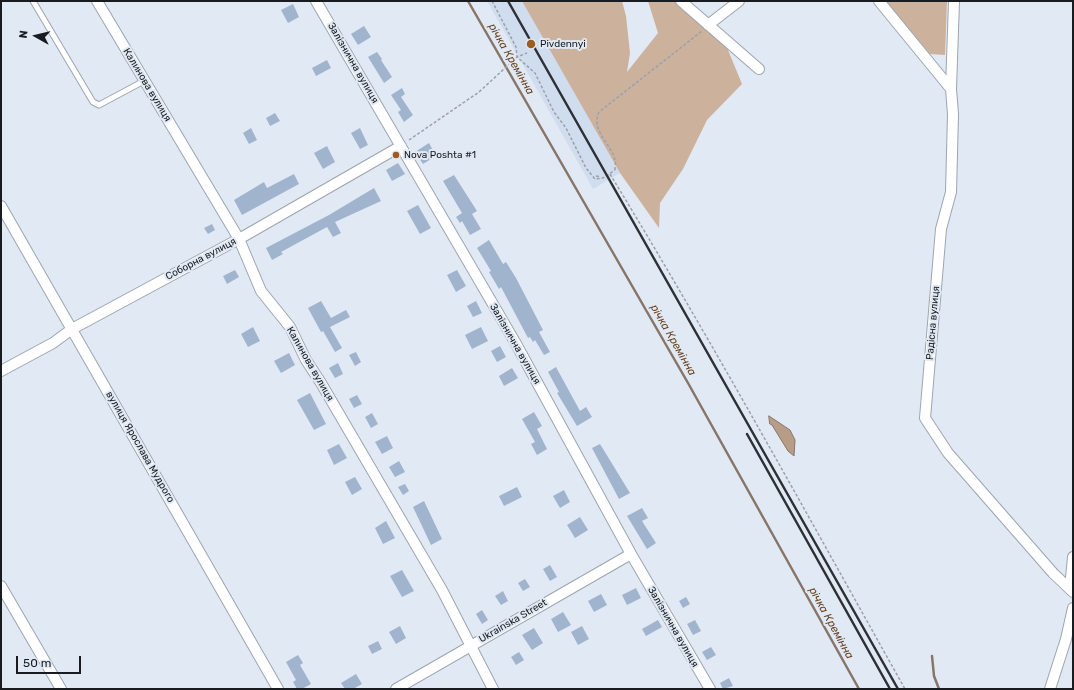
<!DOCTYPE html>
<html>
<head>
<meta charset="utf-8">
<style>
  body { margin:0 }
  #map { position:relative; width:1074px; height:690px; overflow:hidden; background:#e1e9f4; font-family:Rubik,sans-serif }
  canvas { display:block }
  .frame { position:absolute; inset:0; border:2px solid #181b1f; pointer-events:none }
  .north { position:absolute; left:16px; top:16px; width:40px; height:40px; -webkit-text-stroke:3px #e1e9f4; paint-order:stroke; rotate:278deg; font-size:11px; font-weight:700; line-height:16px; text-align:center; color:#181b1f }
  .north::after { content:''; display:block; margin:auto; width:14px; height:18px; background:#181b1f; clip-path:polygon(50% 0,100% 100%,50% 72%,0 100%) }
  .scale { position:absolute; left:16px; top:656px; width:65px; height:18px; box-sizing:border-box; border:2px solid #181b1f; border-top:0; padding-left:5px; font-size:12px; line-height:14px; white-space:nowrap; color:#181b1f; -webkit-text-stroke:3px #e1e9f4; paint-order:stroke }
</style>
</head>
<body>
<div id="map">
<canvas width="1074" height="690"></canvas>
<div class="frame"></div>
<div class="north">N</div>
<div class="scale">50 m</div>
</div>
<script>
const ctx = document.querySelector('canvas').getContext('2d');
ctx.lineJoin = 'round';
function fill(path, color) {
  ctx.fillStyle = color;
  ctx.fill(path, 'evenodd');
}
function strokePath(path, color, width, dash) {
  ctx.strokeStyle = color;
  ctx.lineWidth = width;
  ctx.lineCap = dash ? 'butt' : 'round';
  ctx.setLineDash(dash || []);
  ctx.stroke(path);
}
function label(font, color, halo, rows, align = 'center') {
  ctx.font = font + ' Rubik,sans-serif';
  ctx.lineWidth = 4;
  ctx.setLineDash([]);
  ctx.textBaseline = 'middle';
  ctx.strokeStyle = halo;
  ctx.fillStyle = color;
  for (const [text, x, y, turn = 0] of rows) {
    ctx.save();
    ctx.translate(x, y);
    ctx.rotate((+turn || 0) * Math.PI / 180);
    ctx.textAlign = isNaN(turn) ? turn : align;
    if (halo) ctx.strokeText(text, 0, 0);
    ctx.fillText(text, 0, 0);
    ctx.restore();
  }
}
fill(new Path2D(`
  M487,1H523L620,173L593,189Z`), '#d0ddee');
fill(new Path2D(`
  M522,1H622L626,16L630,53L627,72L658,33L648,1H680L723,38L742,84L707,120L683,169L660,203L659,228L620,173Z
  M886,1H947L945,55L930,54Z`), '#ccb19c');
const water = new Path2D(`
  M769,416L790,430L795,440L794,456L788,451L772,425L770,424Z`);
fill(water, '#b79c88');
strokePath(water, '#877568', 1);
strokePath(new Path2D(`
  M468,1L688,383L859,689
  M932,656L934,676L939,689`), '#877568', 2.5);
fill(new Path2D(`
  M293,4L299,17L288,23L281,10Z
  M364,26L371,37L358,45L351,34Z
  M377,52L382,59L381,60L392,77L384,83L368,57Z
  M327,60L331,68L316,76L312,68Z
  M402,88L405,94L401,97L413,115L404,122L398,112L401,110L391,95Z
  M275,113L280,121L270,126L266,118Z
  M251,128L257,140L249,144L243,133Z
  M360,128L368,145L360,149L351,133Z
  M429,143L436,156L423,164L415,152Z
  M327,146L335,162L323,169L314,153Z
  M398,163L405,174L392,181L386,170Z
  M294,174L299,184L242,215L234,200L264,182L267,188Z
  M454,175L477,211L472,214L481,229L470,235L462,221L460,223L456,217L462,213L443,181Z
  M374,188L381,201L335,222L341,233L333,237L327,227L281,252L283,254L272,260L266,248L329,215Z
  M418,205L431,228L420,234L407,211Z
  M212,224L215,230L208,234L204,228Z
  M489,240L503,264L506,262L516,278L543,330L539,332L550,352L544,355L535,340L533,342L530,337L528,338L501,287L499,289L489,272L491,271L477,248Z
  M235,270L239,277L227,284L223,276Z
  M457,270L466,286L456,292L447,275Z
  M321,301L331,318L346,310L350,317L330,327L342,348L335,352L323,331L321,332L308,308Z
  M476,301L482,313L473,317L467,306Z
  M253,327L260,341L248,347L241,334Z
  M481,327L488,341L472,349L465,335Z
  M500,346L506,357L497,362L491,351Z
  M356,352L361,362L355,366L349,355Z
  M289,353L295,365L281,373L274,361Z
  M338,363L343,374L335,378L329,368Z
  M556,367L580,411L586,407L592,417L577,426L557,393L559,392L548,372Z
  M512,368L518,378L504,386L499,376Z
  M310,393L326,424L314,430L297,400Z
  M357,395L362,404L354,408L349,399Z
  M534,412L542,426L537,429L547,449L537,455L531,444L535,442L522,419Z
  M372,413L378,424L371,428L365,417Z
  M387,436L393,448L382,454L375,442Z
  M339,444L347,458L334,465L327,450Z
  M600,444L630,493L619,499L592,448Z
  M399,461L405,472L395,477L389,467Z
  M355,477L362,489L352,495L345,482Z
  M405,484L409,491L403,495L398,487Z
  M517,487L522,497L504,506L499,496Z
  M564,490L570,502L560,508L553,496Z
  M424,501L442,539L431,545L413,507Z
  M642,508L648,518L642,521L656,543L647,549L627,516Z
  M580,517L588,530L575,538L567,525Z
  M386,521L395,538L383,544L375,528Z
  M550,565L557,577L550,581L543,569Z
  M402,570L414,591L402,597L390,576Z
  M525,579L530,587L523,591L518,583Z
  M636,588L641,598L627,605L622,595Z
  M503,591L508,601L501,605L495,596Z
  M601,594L607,605L594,612L588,601Z
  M686,597L690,604L683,608L679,601Z
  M482,610L488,620L482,624L476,614Z
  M563,612L571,625L558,632L551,619Z
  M658,620L662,627L646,636L642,629Z
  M695,620L701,631L693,635L687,624Z
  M400,626L406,638L396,644L389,632Z
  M582,626L589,639L578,645L571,632Z
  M534,628L543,643L532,650L522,635Z
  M378,641L382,649L372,654L368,646Z
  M711,647L716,655L707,660L702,652Z
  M519,652L524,660L516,665L511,657Z
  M298,655L303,663L300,665L311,684L302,689H297L293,682L296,680L286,662Z
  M356,674L362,684L353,689H345L341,683Z
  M729,678L733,686L723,689L720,683Z`), '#a0b4ce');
const lane = new Path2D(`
  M33,1L93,102L99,105L144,81`);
const street = new Path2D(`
  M97,1L239,239L261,291L290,327L306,360L321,383L442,590L493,689
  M316,1L515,342L631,554L710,689
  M681,1L759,69
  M879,1L951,89
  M954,1L951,89L953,114L951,192L941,229L925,418L948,453L1053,573L1073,592
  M708,25L739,1
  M1,206L278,689
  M1,371L53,343L72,329L239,239L401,146
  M1073,557L1071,578L1073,588
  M1,586L61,689
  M396,689L631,554
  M1050,689L1066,639L1073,608`);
strokePath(lane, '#9da5af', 7);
strokePath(street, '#9da5af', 12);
strokePath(new Path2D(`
  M492,1L516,47L517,57L535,73L554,112L566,128L586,168L595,179L603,178L615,170
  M409,140L479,92L517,57L527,53
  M615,170C615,167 616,163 615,160C612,145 590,130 599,112L702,31
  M610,174C713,343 808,516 905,689
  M596,176L601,177`), '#9ba1aa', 1.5, [3, 2]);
strokePath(lane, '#fff', 5);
strokePath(street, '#fff', 10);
strokePath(new Path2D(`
  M508,1L898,689
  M747,434L890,689`), '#2d3136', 2.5);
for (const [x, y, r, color] of [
  [531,44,5,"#9b5d22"],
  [396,155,4,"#9b5d22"]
]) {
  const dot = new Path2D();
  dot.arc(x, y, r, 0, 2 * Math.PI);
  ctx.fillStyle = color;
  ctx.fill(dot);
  strokePath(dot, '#e1e9f4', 1.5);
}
label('10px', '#181b1f', '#e1e9f4', [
  ["Pivdennyi",540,44],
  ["Nova Poshta #1",404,155]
], 'left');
label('10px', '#181b1f', '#e1e9f4', [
  ["Залізнична вулиця",353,63,60],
  ["Калинова вулиця",147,85,59],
  ["Соборна вулиця",201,259,-28],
  ["Радісна вулиця",933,323,-85],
  ["Залізнична вулиця",515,344,60],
  ["Калинова вулиця",310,364,60],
  ["вулиця Ярослава Мудрого",140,447,60],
  ["Ukrainska Street",513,621,-30],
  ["Залізнична вулиця",673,627,60]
]);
label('italic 11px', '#69421f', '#e1e9f4', [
  ["річка Кремінна",511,59,60],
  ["річка Кремінна",673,340,60],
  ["річка Кремінна",831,623,61]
]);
</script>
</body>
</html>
